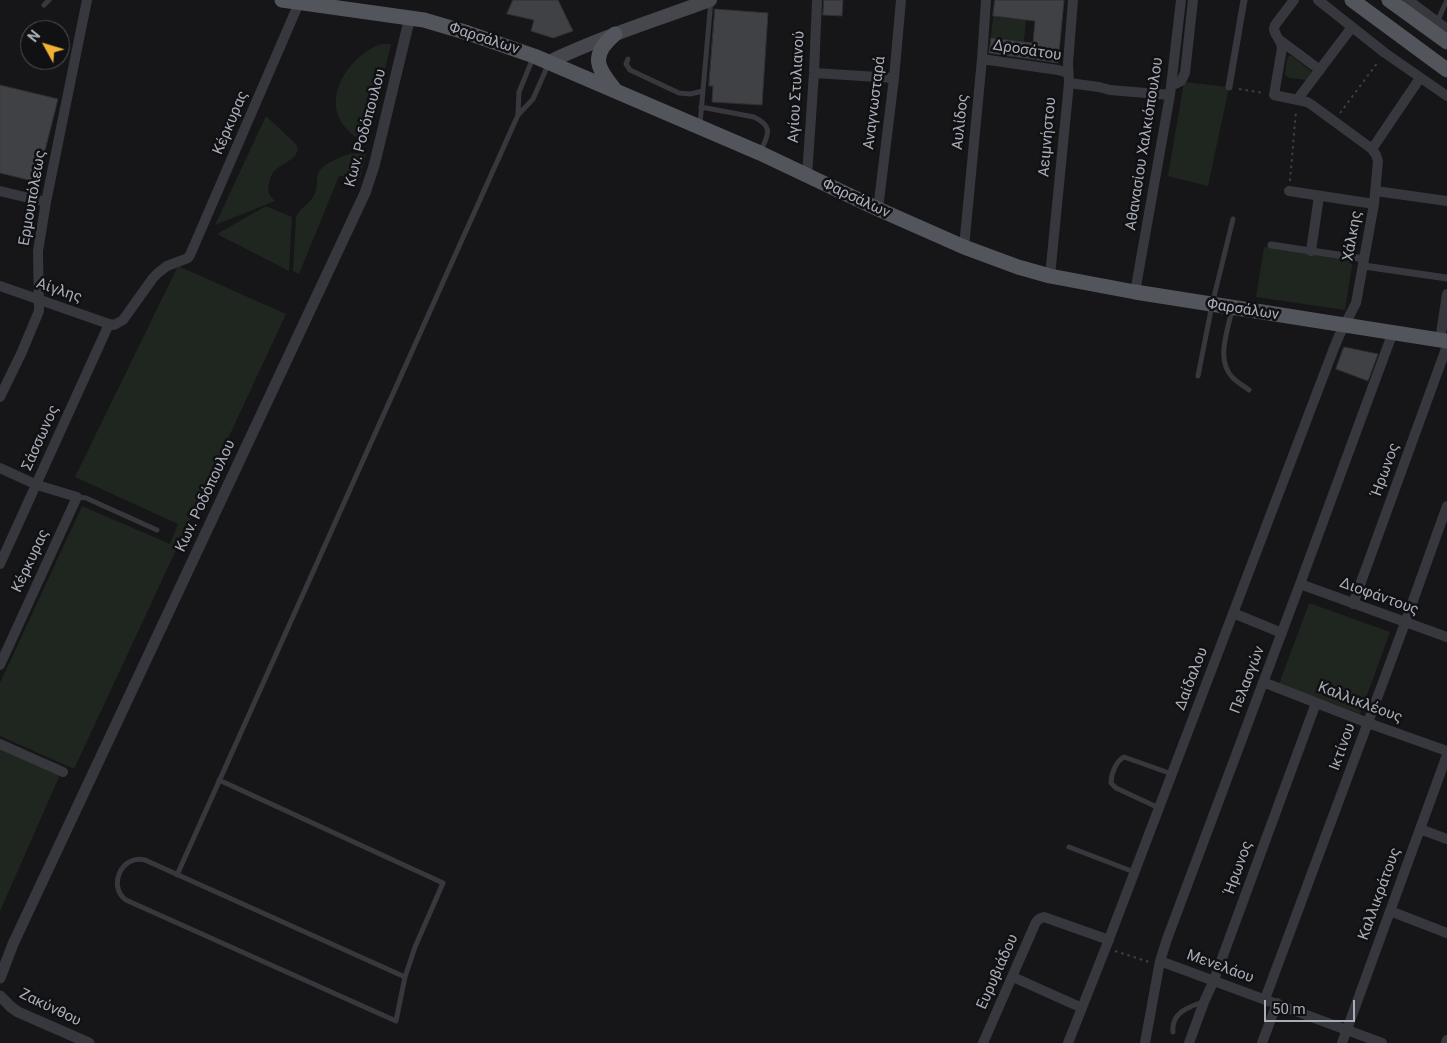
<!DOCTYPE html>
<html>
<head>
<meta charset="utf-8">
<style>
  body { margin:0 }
  #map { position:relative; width:1447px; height:1043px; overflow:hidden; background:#161618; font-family:Roboto,sans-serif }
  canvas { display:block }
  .north { position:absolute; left:20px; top:20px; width:50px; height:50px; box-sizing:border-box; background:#111113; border:1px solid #4d4f55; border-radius:50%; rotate:309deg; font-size:14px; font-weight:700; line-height:20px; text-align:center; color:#a8adb8 }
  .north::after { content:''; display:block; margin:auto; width:18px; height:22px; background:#f2b134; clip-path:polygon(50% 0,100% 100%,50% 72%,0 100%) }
  .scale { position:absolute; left:1264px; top:1000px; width:91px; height:22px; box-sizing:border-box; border:2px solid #a8adb8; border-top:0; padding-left:6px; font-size:15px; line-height:18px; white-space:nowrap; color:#a8adb8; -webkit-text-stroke:4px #111113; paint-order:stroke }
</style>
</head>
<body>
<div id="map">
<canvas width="1447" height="1043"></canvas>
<div class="north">N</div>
<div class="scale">50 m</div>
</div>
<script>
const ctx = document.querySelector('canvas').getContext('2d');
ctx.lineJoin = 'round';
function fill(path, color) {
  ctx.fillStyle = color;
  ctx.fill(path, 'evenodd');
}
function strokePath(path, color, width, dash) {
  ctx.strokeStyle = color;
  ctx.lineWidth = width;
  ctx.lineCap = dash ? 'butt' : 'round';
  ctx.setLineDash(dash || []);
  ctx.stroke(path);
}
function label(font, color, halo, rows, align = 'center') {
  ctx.font = font + ' Roboto,sans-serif';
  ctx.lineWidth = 5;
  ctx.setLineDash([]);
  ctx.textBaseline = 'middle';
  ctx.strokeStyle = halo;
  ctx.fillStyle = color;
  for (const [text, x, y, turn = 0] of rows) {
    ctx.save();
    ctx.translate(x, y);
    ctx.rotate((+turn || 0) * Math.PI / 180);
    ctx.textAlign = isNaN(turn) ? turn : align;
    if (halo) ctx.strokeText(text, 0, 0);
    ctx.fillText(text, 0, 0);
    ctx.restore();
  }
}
fill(new Path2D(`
  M993,17L1026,20L1024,41L991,38Z
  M381,44H391L368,142C360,140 353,136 348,130C318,101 349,55 381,44Z
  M1289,56H1292L1311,71L1312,73L1308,80L1289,78L1285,75L1287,59Z
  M1184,82L1229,87L1208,186L1168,176Z
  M266,116L296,144L298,150C292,166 273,162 269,183C267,191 269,196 275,201L215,225Z
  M366,153L360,178L339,176L299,274L293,271L296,217C300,207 312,203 315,193C318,187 316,180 318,174C320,165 342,156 350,154C355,153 361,153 366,153Z
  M266,206L292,217L289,271L217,234Z
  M1264,247L1353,260L1345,310L1256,297Z
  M178,266L286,314L74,769L0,736V683L82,506L170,544L178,524L75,477Z
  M1309,603L1390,632L1360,714L1279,684Z
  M0,748L60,775L0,911Z`), '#1e261f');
const building = new Path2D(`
  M513,0H558L573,31L553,38L531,31L534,20L507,14Z
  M824,0H843L842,16L823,15Z
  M995,0H1064L1058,63L989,53L991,38L1033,43L1035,21L993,16Z
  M715,9L768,13L762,105L712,102L713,86H709Z
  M0,85L58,99L37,182L0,173Z
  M1344,347L1378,354L1368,381L1336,369Z`);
fill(building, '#404145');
strokePath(building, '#303034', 1);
strokePath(new Path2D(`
  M1239,89L1264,93
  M1340,113L1378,62
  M1290,181L1296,111
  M1115,951L1149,962`), '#3d3f44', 2, [2.5, 4]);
strokePath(new Path2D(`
  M44,5L49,0
  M1437,22L1447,0
  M628,59L626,64L630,70L679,93L690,94L703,91
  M701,107L754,117C774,127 768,134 761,151
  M518,114L519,92L533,58
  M700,124L711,0
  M1232,309C1228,331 1215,360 1233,378C1238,383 1244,386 1249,390
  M1198,376L1212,305L1233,219
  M77,497L86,498L157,530
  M219,780L443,883L415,947L405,977L396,1021L126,900C107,886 122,854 145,860L405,977
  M1159,808L1116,788L1111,783C1111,774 1116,761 1124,757L1172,774
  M1069,847L1134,872
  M177,875L518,115L533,99L548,65
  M1173,1032C1171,1013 1188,1007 1203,1002`), '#37383d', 5);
strokePath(new Path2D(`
  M1229,87L1244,0
  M1271,245L1365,259
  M1364,266L1447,278`), '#37383d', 7);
strokePath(new Path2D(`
  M1318,0L1385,53L1447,96
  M1408,0L1447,29
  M1281,41L1320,70
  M982,59L1058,70L1068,73
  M814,73L894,78
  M1069,83L1099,87L1110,90L1170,95
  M1171,86L1181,81L1185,73L1193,0
  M1297,100L1352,27
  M1372,149L1420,78
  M807,176L814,73L817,0
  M0,191L46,202
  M1289,191L1374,204
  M1376,191L1447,201
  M878,209L894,78L901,0
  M964,247L982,59L986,0
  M1311,251L1319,196
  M1050,276L1069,83L1068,63L1073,0
  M0,286L109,324L114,325L123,320L153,278L158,273L167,266L188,258L190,255L299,3
  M1135,292L1170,95L1181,0
  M1440,340L1447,294
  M0,397L21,354L39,311L38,251L46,202L87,0
  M0,468L37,485L77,497L0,665
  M0,564L109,324
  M1300,584L1447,637
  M1353,604L1447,346
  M1233,613L1282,633
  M1263,682L1368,723L1447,751
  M0,744L63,772
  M1420,829L1447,839
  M1390,911L1447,933
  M1160,961L1382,1043
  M1013,977L1082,1008
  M1265,999L1405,623L1447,506
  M983,1043L1036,922L1039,919L1044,917L1109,940
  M1068,1043L1106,947L1334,348L1339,336L1356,303L1374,204L1378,161L1376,155L1372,149L1312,105L1307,102L1274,95L1282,48C1281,40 1275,36 1274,29L1275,25L1294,0
  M1145,1043L1160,961L1167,939L1300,584L1393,332
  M1189,1043L1204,1002L1214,980L1316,703
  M1262,1043L1277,1003
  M1342,1043L1447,755
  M1446,1043L1447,1040`), '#37383d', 10);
strokePath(new Path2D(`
  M0,978L13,944L365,193L374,166L410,17
  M0,996L11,1007L18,1012L89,1043`), '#37383d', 11);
strokePath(new Path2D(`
  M549,62C601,37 656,20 710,0`), '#45474d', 14);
strokePath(new Path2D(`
  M282,0L424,20L468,33L534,56L760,153L878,209L964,247L1018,267L1050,276L1135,292L1447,341
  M1352,0L1447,70
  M1389,0L1447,42
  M615,34C589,56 597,68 616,91`), '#53555c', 15);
label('15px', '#a8adb8', '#111113', [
  ["Φαρσάλων",484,39,18],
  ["Δροσάτου",1027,51,9],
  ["Αγίου Στυλιανού",797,87,-87],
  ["Αναγνωσταρά",875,103,-83],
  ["Αυλίδος",961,122,-84],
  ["Κέρκυρας",231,123,-67],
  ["Κων. Ροδόπουλου",366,128,-75],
  ["Αειμνήστου",1048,137,-85],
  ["Αθανασίου Χαλκιόπουλου",1145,144,-81],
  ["Ερμουπόλεως",33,198,-80],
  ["Φαρσάλων",856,199,25],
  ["Χάλκης",1353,236,-80],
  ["Αίγλης",59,291,19],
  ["Φαρσάλων",1243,310,9],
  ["Σάσσωνος",41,438,-66],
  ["Ήρωνος",1386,470,-70],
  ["Κων. Ροδόπουλου",206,496,-65],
  ["Κέρκυρας",31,561,-65],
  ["Διοφάντους",1379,597,20],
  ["Δαίδαλου",1192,679,-69],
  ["Πελασγών",1248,680,-69],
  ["Καλλικλέους",1360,703,21],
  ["Ικτίνου",1343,747,-70],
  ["Ήρωνος",1239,868,-70],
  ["Καλλικράτους",1380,894,-70],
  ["Μενελάου",1220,967,20],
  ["Ευρυβιάδου",998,972,-66],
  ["Ζακύνθου",50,1008,26]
]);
</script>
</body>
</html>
